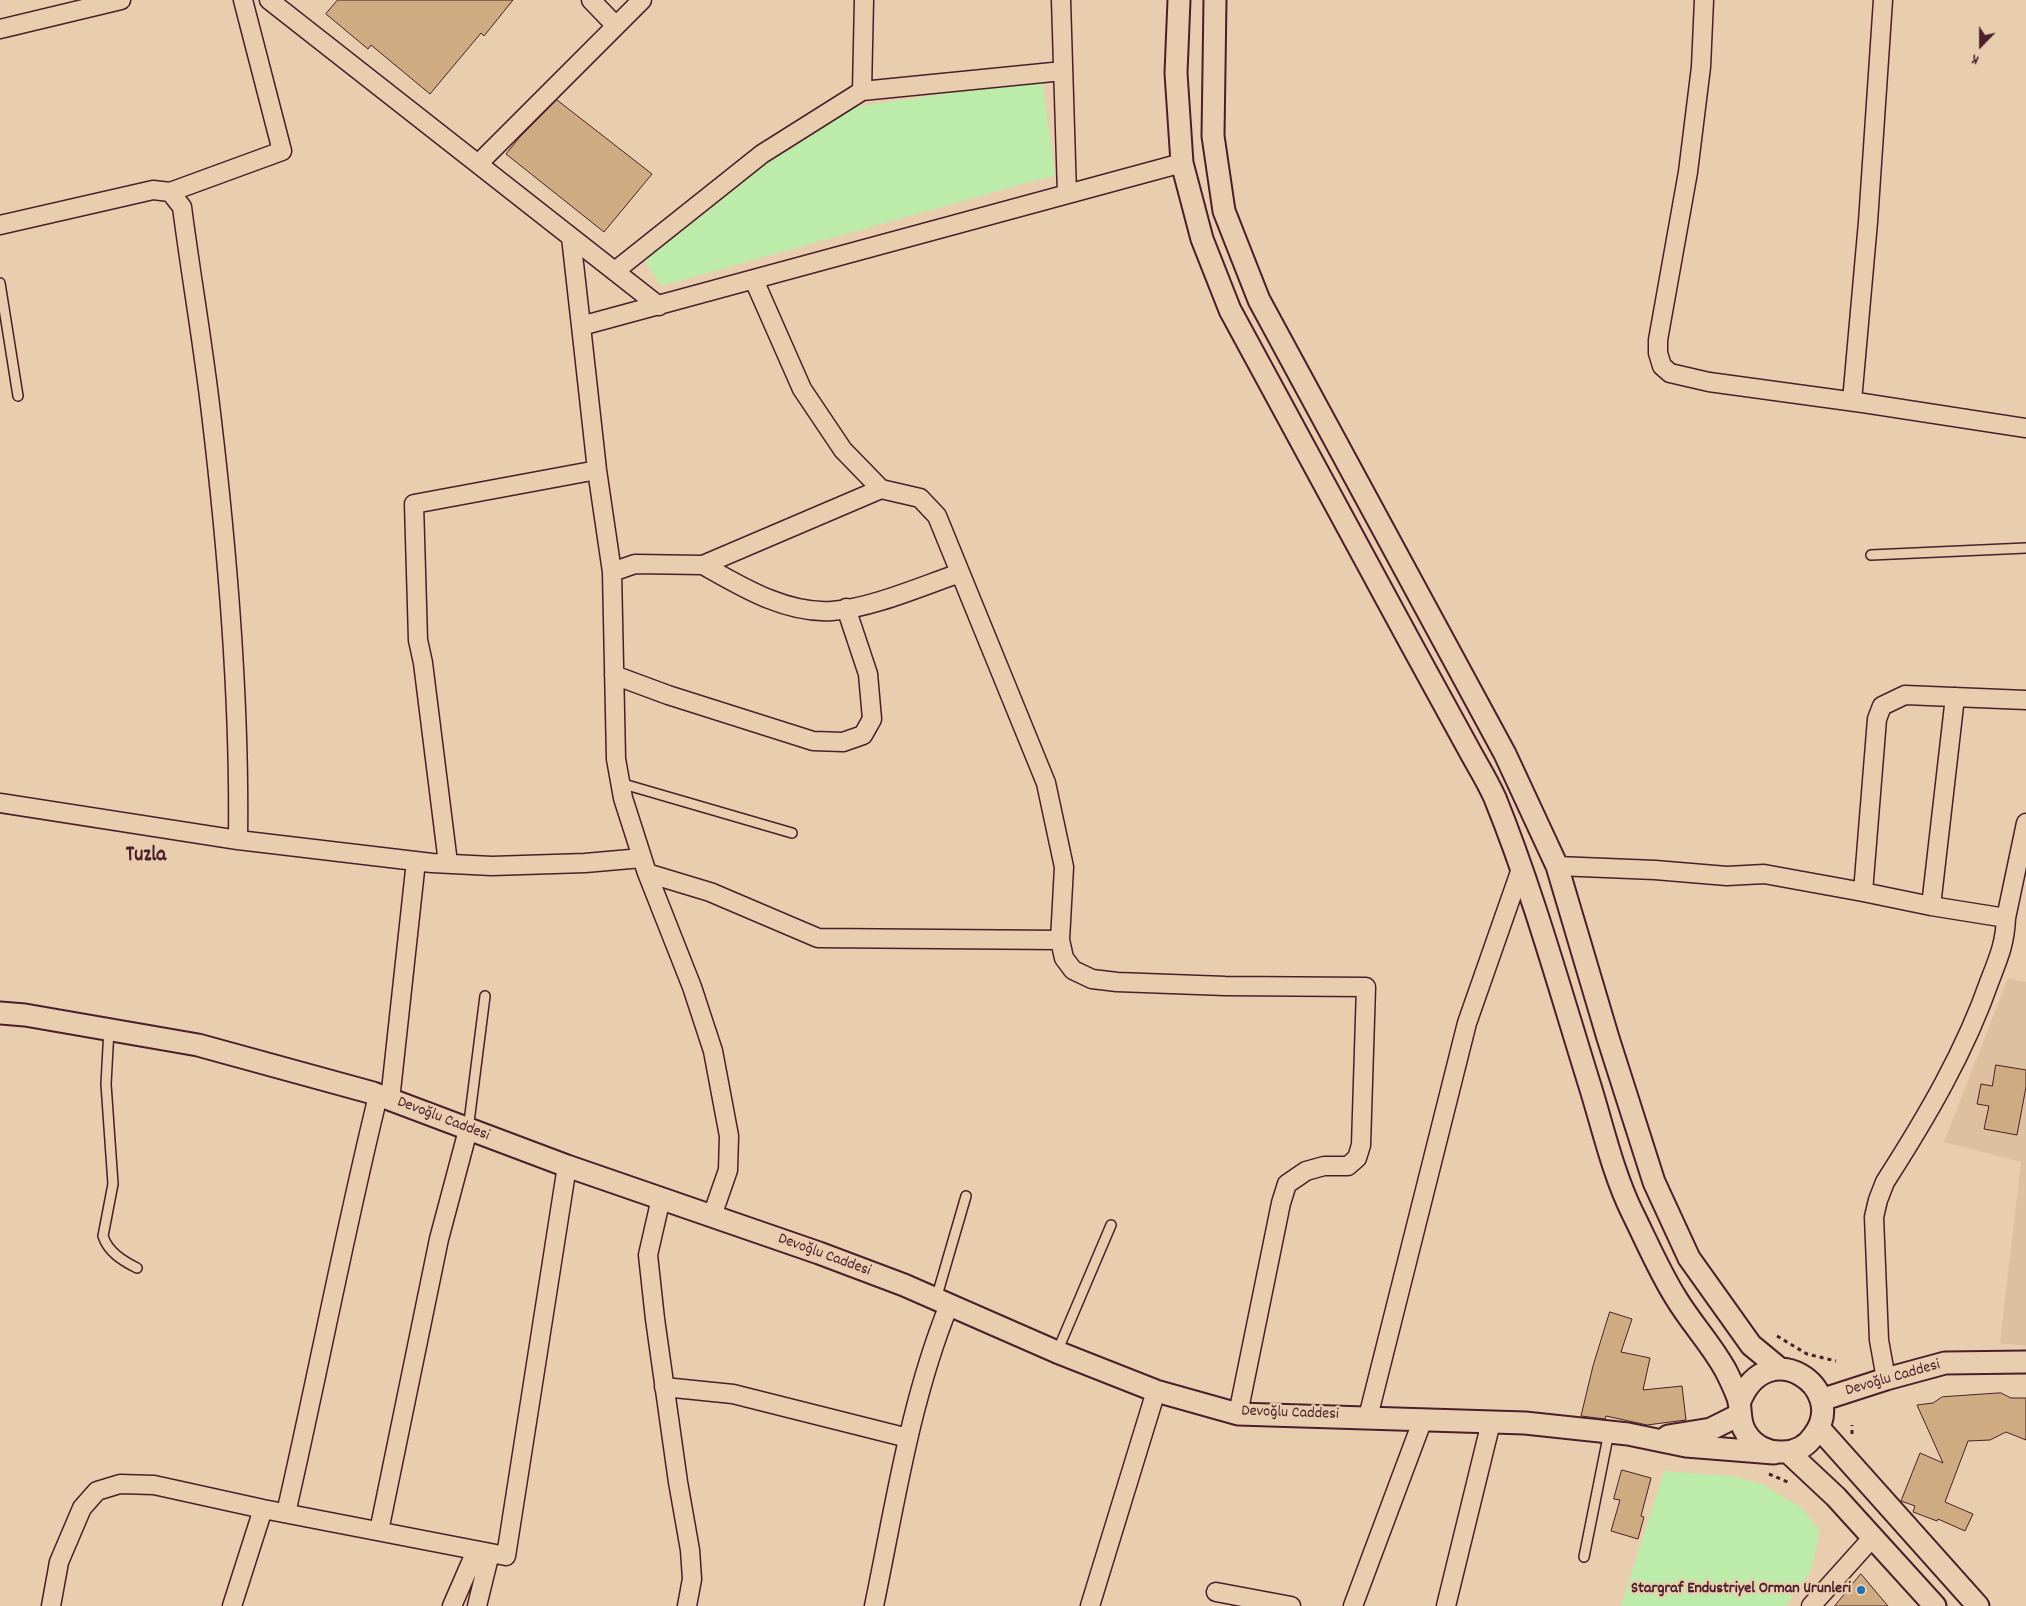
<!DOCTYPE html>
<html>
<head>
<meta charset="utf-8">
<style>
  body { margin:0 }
  #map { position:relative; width:2026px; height:1606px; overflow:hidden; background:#e8cdaf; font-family:Dekko,sans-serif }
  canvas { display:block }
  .north { position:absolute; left:1956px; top:20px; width:50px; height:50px; -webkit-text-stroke:4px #e8cdaf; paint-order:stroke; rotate:202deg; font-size:14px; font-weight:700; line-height:20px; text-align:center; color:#4a1f2b }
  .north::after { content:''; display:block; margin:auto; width:18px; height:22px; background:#4a1f2b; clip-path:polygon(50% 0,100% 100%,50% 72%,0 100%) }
</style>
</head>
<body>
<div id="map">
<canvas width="2026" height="1606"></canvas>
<div class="north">K</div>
</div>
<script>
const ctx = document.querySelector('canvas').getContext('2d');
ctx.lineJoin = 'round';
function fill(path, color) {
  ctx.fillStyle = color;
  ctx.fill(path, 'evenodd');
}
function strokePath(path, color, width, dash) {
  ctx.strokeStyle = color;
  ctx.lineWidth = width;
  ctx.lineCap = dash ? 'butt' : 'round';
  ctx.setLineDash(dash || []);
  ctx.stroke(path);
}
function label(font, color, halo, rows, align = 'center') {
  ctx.font = font + ' Dekko,sans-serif';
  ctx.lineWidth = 4.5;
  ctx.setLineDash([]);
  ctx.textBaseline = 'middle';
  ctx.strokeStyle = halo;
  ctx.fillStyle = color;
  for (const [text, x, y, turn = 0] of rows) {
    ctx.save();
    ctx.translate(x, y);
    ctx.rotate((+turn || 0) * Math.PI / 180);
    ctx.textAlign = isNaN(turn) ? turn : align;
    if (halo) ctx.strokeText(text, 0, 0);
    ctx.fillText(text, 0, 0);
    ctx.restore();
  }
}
fill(new Path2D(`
  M2008,978L2026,982V1346L2000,1343L2021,1162L1944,1142Z`), '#ddc09f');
fill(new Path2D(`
  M1042,79L1055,175L661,286L641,255L778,152L854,107Z
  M1664,1471L1733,1476L1764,1485L1802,1508L1820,1531L1811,1571L1785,1606H1621Z`), '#bdeba9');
const building = new Path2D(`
  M338,0H513L484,36L481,33L430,94L371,45L368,49L326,14Z
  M557,100L652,174L604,232L506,154L519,138Z
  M1996,1065L2026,1070V1087L2017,1135L1984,1129L1989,1106L1977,1104L1981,1084L1992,1086Z
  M1610,1312L1632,1319L1621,1352L1650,1358L1643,1390L1682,1386L1686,1420L1647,1425L1606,1416L1605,1419L1581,1416L1593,1366Z
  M2001,1393L2011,1398H2026V1440L2006,1432L1990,1440L1968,1441L1945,1502L1973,1514L1965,1531L1938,1519L1937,1521L1913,1512L1915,1506L1901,1501L1920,1453L1943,1463L1917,1405L1933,1403L1942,1397Z
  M1622,1470L1651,1478L1641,1516L1644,1517L1638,1539L1611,1531L1620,1500L1614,1499Z
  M1861,1574L1888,1606H1835Z`);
fill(building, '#ceab81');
strokePath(building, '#4a1f2b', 1);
const service = new Path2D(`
  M0,283L18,396
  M1871,555L2026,548
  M620,783L792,833
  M109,1029L106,1084L113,1184L103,1236C108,1252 123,1261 137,1268
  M468,1130L485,996
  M936,1299L966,1196
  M1057,1352L1111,1225
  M1584,1557L1609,1432`);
const minor = new Path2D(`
  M269,0L659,306
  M591,0L616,26
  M1061,0L1067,194
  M1704,0L1701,67L1688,172L1658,340V353L1662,366L1670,373L1709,382L1863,403L2026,428
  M0,29L121,0
  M862,91L864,0
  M478,164L642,0
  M170,192L282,151L243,0
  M0,225L153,190L170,192L182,207C191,276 203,344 211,413C228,555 240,697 238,840
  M571,237L581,326
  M615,271L762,154L862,91L1063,71
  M754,280L802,389L843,450L881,489L920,498L937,516L1046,783L1064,867L1060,940L1064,958L1073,970L1092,979L1117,982L1225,986L1366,987L1361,1145L1357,1158L1348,1166H1324L1306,1171L1287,1184L1281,1203L1238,1414
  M1852,401L1868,222L1883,0
  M703,565C742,587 786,614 832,611C872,608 922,586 960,573
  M612,572L635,564L703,565L881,489
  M614,675L668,695L813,741L843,742L863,735L872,719L868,674L846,608
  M2026,700L1905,695L1882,706L1877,719L1863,892L1931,906L2006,918L2026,823
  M0,803L238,840L432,863L492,866L585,863L642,858
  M448,863L423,663L418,640L414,504L597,470
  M1557,866L1655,870L1727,876L1764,874L1863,892
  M647,873L710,892L818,938L1060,940
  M1931,906L1955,697
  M390,1100L416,861
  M661,1198L648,1255L655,1319L678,1482L690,1550L692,1579L687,1606
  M712,1216L728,1170L729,1136L713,1051L692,987L647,873L623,798L616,759L612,572L597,470L581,326L1182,163
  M1886,1379L1879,1340L1874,1217L1878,1200L1885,1182C1926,1118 1965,1052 1990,980C1999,957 2005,943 2006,918
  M664,1387L733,1394L908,1438
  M1368,1417L1467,1023L1521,869
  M286,1513C318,1374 344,1234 378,1096
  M379,1531L439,1239L468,1130
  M1216,1592L1291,1606
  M51,1606L59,1562L82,1508L97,1491L120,1484L154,1485L263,1509L506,1556L567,1166
  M232,1606L263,1509
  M452,1606L476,1551
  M477,1606L490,1553
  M874,1606C895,1505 910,1401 949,1305
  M1090,1606L1156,1391
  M1353,1606L1423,1419
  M1446,1606L1491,1422
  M1811,1606L1873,1537`);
const tertiary = new Path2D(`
  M1179,0L1176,73L1182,163L1202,239L1230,310C1290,421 1350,531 1410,642C1429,677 1448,711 1467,746C1476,763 1487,780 1495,798C1533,892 1560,990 1590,1086C1603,1128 1613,1173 1632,1212C1646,1240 1659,1271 1676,1298C1691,1323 1712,1345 1726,1371C1730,1379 1735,1389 1738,1398C1742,1410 1738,1421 1746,1433C1754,1446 1768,1453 1783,1452C1796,1452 1807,1446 1814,1435C1849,1388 1768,1333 1740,1401
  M1215,0L1213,136L1224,211L1259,300L1505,754L1557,866L1608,1038L1654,1182L1689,1258L1751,1345L1780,1369
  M0,1013L25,1015L198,1045L373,1093L567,1166L819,1253L904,1285L1057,1352L1156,1391L1238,1414L1525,1423L1628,1434L1686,1446L1774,1453
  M1821,1400L1886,1379L1945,1363L2026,1362
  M1819,1428L1978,1606
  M1668,1436L1711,1429L1739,1415
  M1788,1452L1836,1497L1935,1606`);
strokePath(service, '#4a1f2b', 12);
strokePath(minor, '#4a1f2b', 21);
strokePath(tertiary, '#4a1f2b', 25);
strokePath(new Path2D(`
  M1777,1336L1807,1354L1836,1361
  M1852,1434V1425
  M1769,1474L1790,1483`), '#4a1f2b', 3, [4, 4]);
strokePath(service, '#e8cdaf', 9);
strokePath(minor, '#e8cdaf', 18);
strokePath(tertiary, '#e8cdaf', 21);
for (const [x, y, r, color] of [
  [1861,1590,5,"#1f6fb2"]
]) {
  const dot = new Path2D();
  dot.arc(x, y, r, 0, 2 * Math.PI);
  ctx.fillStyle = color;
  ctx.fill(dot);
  strokePath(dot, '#e8cdaf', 2);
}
label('16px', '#4a1f2b', '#e8cdaf', [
  ["Devoğlu Caddesi",443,1120,21],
  ["Devoğlu Caddesi",824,1256,20],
  ["Devoğlu Caddesi",1893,1379,-16],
  ["Devoğlu Caddesi",1290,1414,2]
]);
label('bold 16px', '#4a1f2b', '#e8cdaf', [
  ["Stargraf Endustriyel Orman Urunleri",1851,1590]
], 'right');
label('bold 21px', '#4a1f2b', '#e8cdaf', [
  ["Tuzla",146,857]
]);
</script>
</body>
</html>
